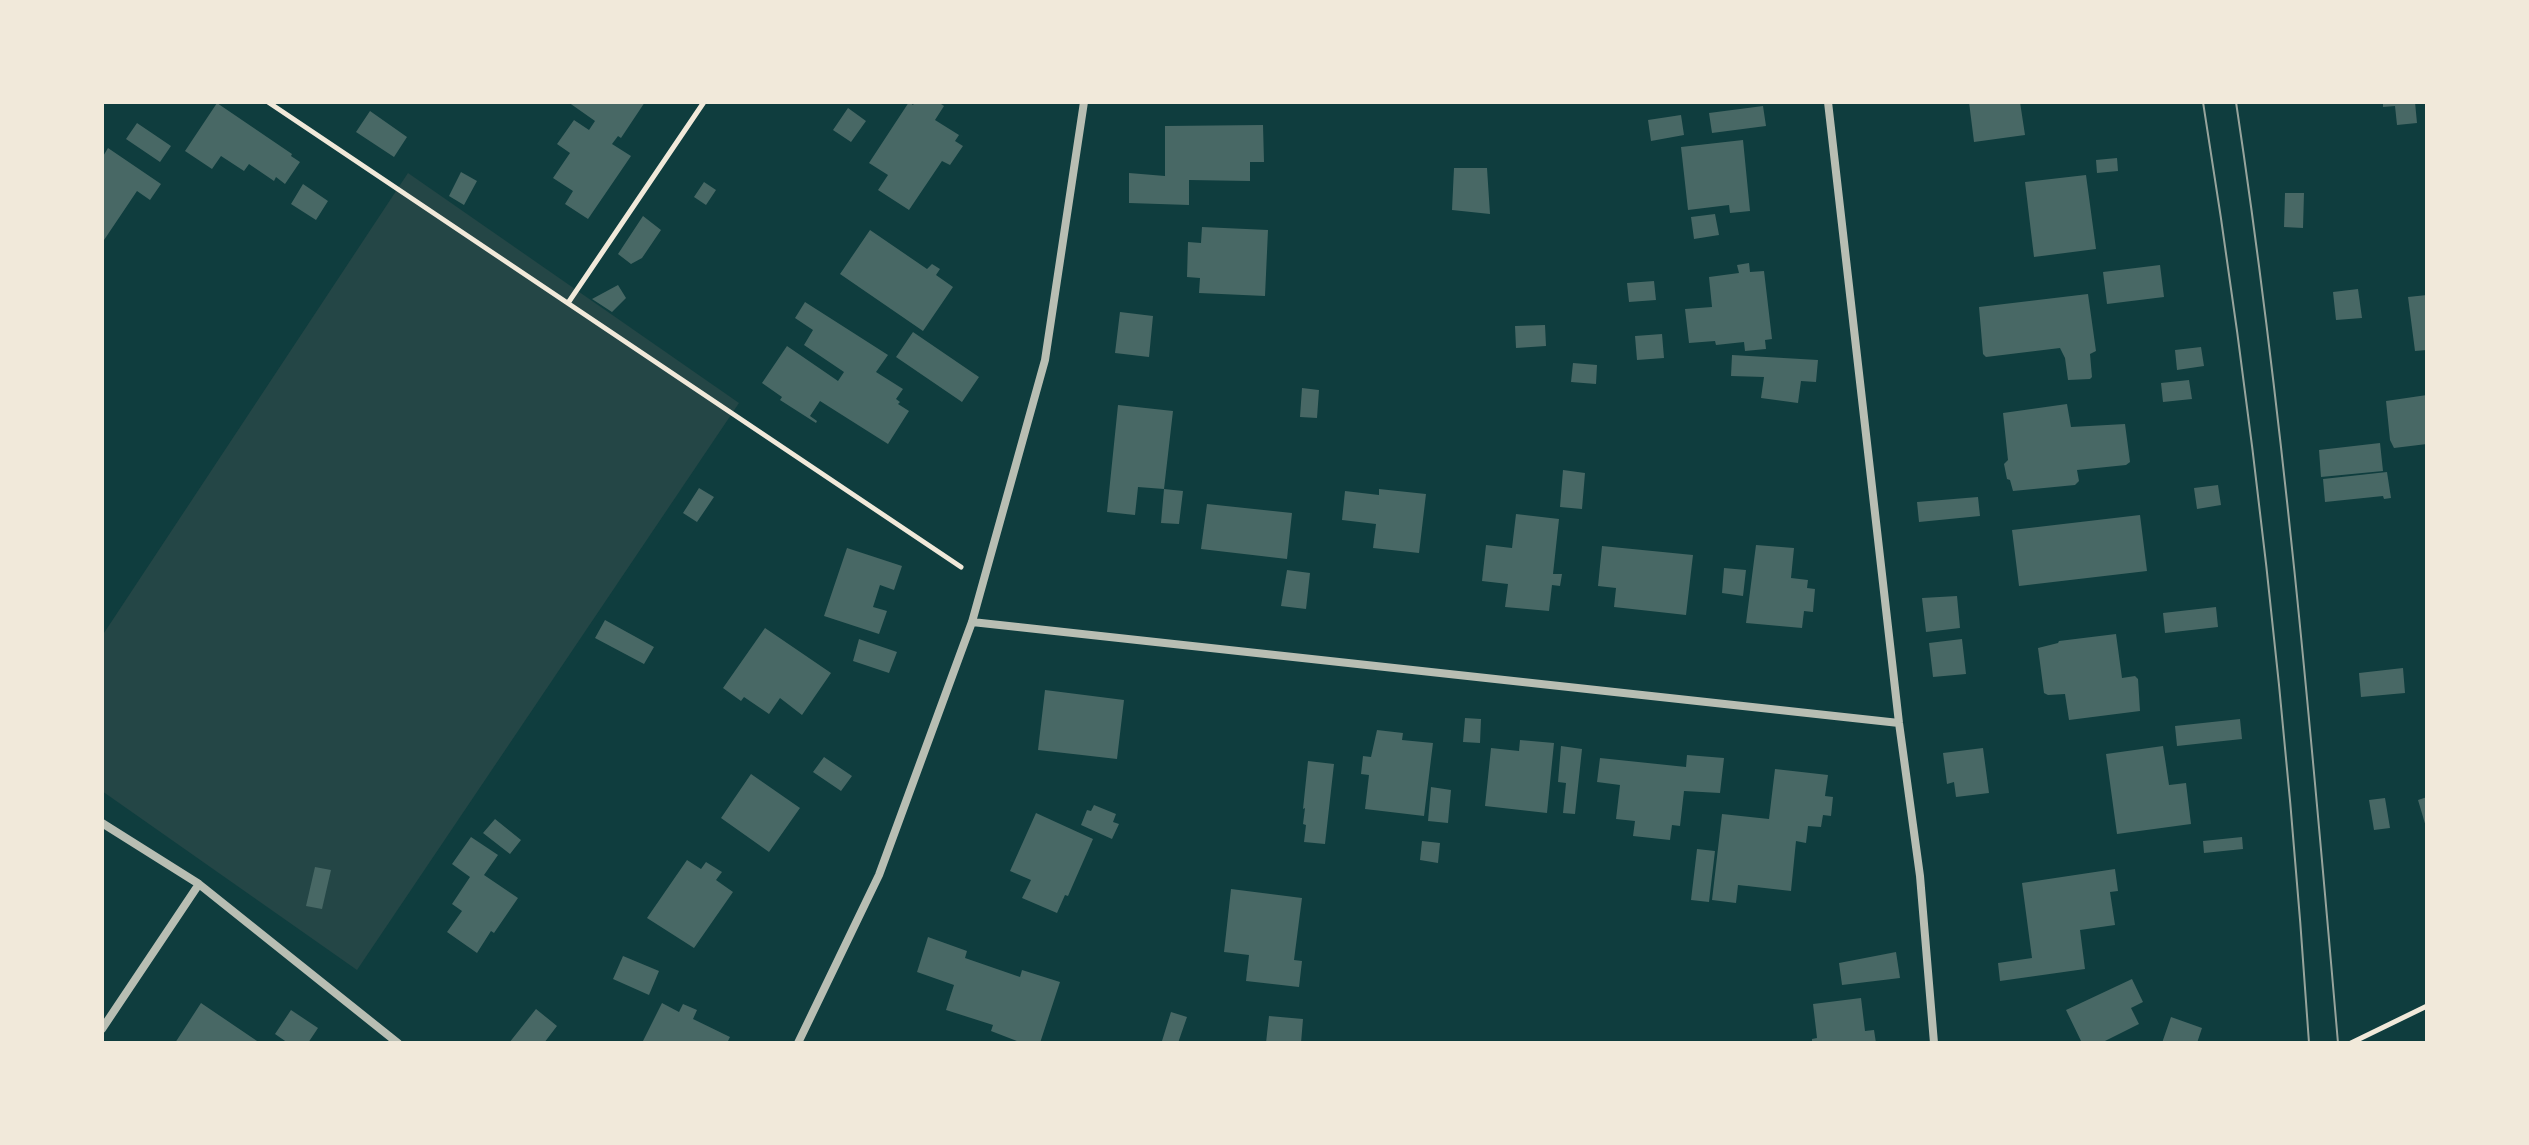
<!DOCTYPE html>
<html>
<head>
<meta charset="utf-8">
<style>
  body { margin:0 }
  #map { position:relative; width:2529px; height:1145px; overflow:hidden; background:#0f3d3e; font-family:Barlow,sans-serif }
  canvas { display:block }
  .frame { position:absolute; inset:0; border:104px solid #f1e9da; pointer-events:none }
</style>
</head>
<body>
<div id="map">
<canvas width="2529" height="1145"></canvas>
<div class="frame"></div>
</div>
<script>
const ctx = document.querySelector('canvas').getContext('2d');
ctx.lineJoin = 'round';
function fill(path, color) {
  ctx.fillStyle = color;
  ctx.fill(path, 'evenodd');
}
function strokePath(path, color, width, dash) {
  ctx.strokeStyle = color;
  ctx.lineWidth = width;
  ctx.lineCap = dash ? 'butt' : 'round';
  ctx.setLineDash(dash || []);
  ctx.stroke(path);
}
fill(new Path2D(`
  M408,173L739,403L357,970L102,791V636Z`), '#244646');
fill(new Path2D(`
  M568,102H645L621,138L618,136L612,144L631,156L588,219L565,204L573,191L553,178L570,153L557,144L574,120L589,130L595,121Z
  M909,102L913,105L915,102H938L944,106L935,120L959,135L955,141L963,146L950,165L942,161L909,210L878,190L888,175L869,163Z
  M1969,102H2020L2025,135L1974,142Z
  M2383,102H2415L2417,123L2397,125L2395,106L2383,107Z
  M217,103L292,154L291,156L300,162L285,184L276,177L274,181L249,164L244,171L221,156L212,169L185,151Z
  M1763,106L1766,126L1712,133L1709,113Z
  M848,108L866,121L851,142L833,130Z
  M370,111L407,137L394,157L356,132Z
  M1681,115L1684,135L1651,141L1648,120Z
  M137,123L171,146L160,162L126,139Z
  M1263,125L1264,162H1250V181L1189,180V205L1129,203V173L1165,176V126Z
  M1743,140L1750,211L1730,213L1729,205L1688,210L1681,147Z
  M108,148L161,184L150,200L137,191L102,243V158Z
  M2117,158L2118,171L2097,173L2096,160Z
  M1454,168H1487L1490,214L1452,210Z
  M461,172L477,181L464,205L449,196Z
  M2086,175L2096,249L2034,257L2025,182Z
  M704,182L716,190L706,205L694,197Z
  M303,184L328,201L316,220L291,204Z
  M2285,193H2304L2303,228L2284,227Z
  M1715,214L1719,235L1694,239L1691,217Z
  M643,216L661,230L642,258L631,264L618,254Z
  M1202,227L1268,230L1265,296L1199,293L1200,278L1187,277L1188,242L1201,243Z
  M870,230L927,269L932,264L940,269L936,275L953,287L923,331L840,274Z
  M1749,263L1750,272L1764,271L1772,339L1765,340L1766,349L1745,351L1744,342L1716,345L1715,341L1689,343L1685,309L1712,307L1709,277L1739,273L1737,265Z
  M2160,265L2164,297L2107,304L2103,272Z
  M1654,281L1656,300L1629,302L1627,283Z
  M618,285L626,298L612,312L592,299Z
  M2358,289L2362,318L2336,320L2333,292Z
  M2088,294L2096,351L2090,354L2092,377L2090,379L2068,380L2065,358L2060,348L1986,357L1983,354L1979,307Z
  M2427,295V350L2415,351L2408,297Z
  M805,302L888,355L876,372L903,389L896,399L900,402L898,404L909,411L888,444L820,401L810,416L817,421L816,423L780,400L782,397L762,383L787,346L838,381L844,372L804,345L813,330L795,318Z
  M1120,312L1153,316L1149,357L1115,353Z
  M1545,325L1546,346L1516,348L1515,326Z
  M913,332L979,377L962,402L896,357Z
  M1662,334L1664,358L1637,360L1635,336Z
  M2201,347L2204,366L2177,370L2175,350Z
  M1732,355L1818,360L1816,382L1801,381L1798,403L1761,398L1764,377L1731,376Z
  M1573,363L1597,365L1596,384L1571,382Z
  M2189,380L2192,399L2163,402L2161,383Z
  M1302,388L1319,390L1317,418L1300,417Z
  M2427,395V444L2394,448L2390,440L2386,401Z
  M2067,404L2071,427L2125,424L2130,462L2126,465L2077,470L2079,481L2075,485L2013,491L2010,480L2007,479L2004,464L2008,460L2003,413Z
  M1118,405L1173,411L1164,489L1183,491L1179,524L1161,523L1164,489L1138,487L1135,515L1107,512Z
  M2380,443L2383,471L2321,477L2319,450Z
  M1563,470L1585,473L1582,509L1560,507Z
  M2387,472L2391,498L2384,499L2383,496L2325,502L2323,479Z
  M2218,485L2221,505L2197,509L2194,488Z
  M699,488L714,497L697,522L683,513Z
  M1379,489L1426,494L1419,553L1373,548L1376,524L1342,520L1345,491L1379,495Z
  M1978,497L1980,516L1919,522L1917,502Z
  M1207,504L1292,513L1287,559L1201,549Z
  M1516,514L1559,519L1553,574H1562L1560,586L1552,585L1549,611L1505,607L1508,584L1482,581L1486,545L1512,548Z
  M2140,515L2147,571L2019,586L2012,530Z
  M1756,545L1794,548L1791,578L1808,580L1807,588L1815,589L1813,612L1804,611L1802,628L1746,623Z
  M1602,546L1693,555L1686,615L1614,607L1616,588L1598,586Z
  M847,548L902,566L894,590L880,585L873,607L887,611L879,634L824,616Z
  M1724,568L1746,570L1743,596L1722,593Z
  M1287,570L1310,573L1306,609L1281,606Z
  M1957,596L1960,628L1926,632L1922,598Z
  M2216,607L2218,627L2165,633L2163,613Z
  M605,620L654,647L644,664L595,638Z
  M765,628L831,673L802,715L780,698L769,714L744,697L741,701L723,688Z
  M2116,634L2122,678L2135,676L2138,679L2140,711L2069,720L2065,694L2048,695L2044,693L2038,648L2058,643L2059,641Z
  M859,639L897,652L889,673L853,661Z
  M1962,639L1966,674L1933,677L1929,643Z
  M2403,668L2405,693L2361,697L2359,673Z
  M1045,690L1124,700L1117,759L1038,750Z
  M1465,718L1481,719L1480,743L1463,742Z
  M2240,719L2242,739L2177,746L2175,726Z
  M1377,730L1403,733L1402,740L1433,743L1424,816L1365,809L1369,775L1361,774L1363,756L1371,757Z
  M1520,740L1554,743L1547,813L1485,806L1491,748L1519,751Z
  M1561,746L1582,749L1575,814L1563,813L1566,783L1558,782Z
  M2163,746L2169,785L2186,783L2191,824L2117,834L2106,754Z
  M1983,748L1989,793L1956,797L1954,782L1947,784L1943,753Z
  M1687,755L1724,758L1720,793L1684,791L1680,826L1672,825L1670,840L1633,836L1635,821L1616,819L1620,785L1597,782L1600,758L1686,767Z
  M824,757L852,776L841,791L813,772Z
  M1308,761L1334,764L1325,844L1304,842L1306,825L1303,824L1305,808L1303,809Z
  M1775,769L1828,775L1825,796L1833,797L1831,816L1823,815L1821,827L1808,826L1806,843L1796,841L1791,891L1738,885L1736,903L1712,900L1722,814L1769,819Z
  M751,774L800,808L769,852L721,818Z
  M1431,787L1451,790L1448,823L1428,821Z
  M2427,797V827H2426L2418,800Z
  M2385,798L2390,828L2374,830L2369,800Z
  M1094,805L1116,814L1113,822L1119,824L1112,839L1081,825L1087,810L1091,811Z
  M1036,813L1093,839L1068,896L1065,895L1057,913L1022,898L1031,880L1010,871Z
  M495,819L521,840L510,854L483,833Z
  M471,837L498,855L484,875L518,898L494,933L491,931L477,953L447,932L462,911L452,904L470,877L452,864Z
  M2242,837L2243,849L2204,853L2203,841Z
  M1422,841L1440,843L1438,863L1420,860Z
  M1697,849L1715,851L1709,902L1691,900Z
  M687,860L701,869L706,862L722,872L716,880L733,892L694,948L647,918Z
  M315,867L331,870L322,909L306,906Z
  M2115,869L2118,891L2110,892L2115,925L2080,930L2085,969L2000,981L1998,963L2032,958L2022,883Z
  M1231,889L1302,898L1294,960L1302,961L1299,987L1246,981L1249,955L1224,952Z
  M928,937L967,951L965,958L1020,977L1022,970L1060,982L1040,1043H1022L991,1031L993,1025L946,1010L954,985L917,972Z
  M1896,952L1900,978L1842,985L1839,963Z
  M623,956L659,971L649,995L613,979Z
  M2132,979L2143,1002L2131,1008L2139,1024L2101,1043H2082L2066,1010Z
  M1861,998L1865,1031L1874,1030L1876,1043H1812V1039L1817,1038L1813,1004Z
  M201,1003L260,1043H175Z
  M662,1003L679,1012L683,1004L697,1010L693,1019L730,1037L727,1043H642Z
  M536,1009L557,1026L544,1043H509Z
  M291,1010L318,1028L308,1043H288L275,1034Z
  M1171,1012L1187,1017L1178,1043L1162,1041Z
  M1269,1016L1303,1019L1301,1043H1266Z
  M2171,1017L2202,1028L2197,1043H2162Z`), '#486865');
strokePath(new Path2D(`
  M268,102L961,567
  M568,303L704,102
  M2351,1043L2427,1006`), '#f1e9da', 5);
strokePath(new Path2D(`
  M1828,102L1899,723L1920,876L1934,1043
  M972,622L1899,723
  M102,823L199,884L398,1043
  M102,1029L199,884
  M798,1043L879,875L972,622L1045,360L1084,102`), '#b8beb3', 8);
strokePath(new Path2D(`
  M2203,102C2253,413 2288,729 2309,1043
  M2236,102C2283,414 2311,729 2338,1043`), '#97a49c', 2);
</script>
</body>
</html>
